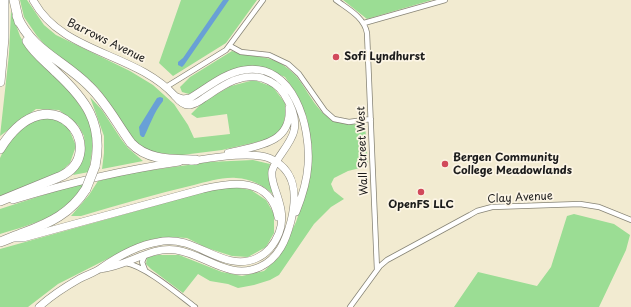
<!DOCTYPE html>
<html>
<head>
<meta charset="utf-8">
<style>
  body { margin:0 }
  canvas { display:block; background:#f2ebd1 }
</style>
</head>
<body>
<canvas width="631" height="307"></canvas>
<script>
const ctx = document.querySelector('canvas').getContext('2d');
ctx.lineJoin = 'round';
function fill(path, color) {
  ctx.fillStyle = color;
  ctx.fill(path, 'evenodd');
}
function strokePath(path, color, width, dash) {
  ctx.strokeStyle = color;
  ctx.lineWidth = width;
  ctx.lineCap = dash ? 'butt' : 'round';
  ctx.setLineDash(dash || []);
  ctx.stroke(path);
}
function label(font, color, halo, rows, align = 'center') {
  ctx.font = font + ' "Playpen Sans",sans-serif';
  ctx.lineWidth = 3.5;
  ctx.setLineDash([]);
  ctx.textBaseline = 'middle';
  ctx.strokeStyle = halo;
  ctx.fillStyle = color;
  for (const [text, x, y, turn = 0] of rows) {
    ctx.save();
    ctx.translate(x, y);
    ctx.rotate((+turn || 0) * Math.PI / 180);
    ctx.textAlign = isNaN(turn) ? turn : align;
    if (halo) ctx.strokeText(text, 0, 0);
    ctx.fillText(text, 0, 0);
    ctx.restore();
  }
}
fill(new Path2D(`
  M20,0H27L44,25L56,35L130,71L153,85L174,104L188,125L194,138L230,134L227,114L197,118L191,114L203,102L231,86L254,80L273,87L285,103V116L282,130L270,139L222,150L182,155L156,153L145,149L136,143L99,89L85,76L51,52L37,36L24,17Z
  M181,0H257L226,43L173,76L159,63Z
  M343,0H432L367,19Z
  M11,11L20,36L29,52L72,94L90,121L93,144L89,172L73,175L81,162L85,149L84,136L78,125L59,110L36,109L0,136L9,54Z
  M232,51C248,57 265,55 280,63C285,66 293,72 297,77C309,92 318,116 338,122C347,125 356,124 365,124L368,166L348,171L334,178L331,184L334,191L344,199L331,207L314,224L279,275L270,280L254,285L238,288L228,284L210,281L198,274L183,293L151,269L146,264L147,257L158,255H179L222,272L242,276L264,271L279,257L296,222L309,183L312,149L307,118L296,93L285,77L263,68L249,66L239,68L189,94L182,92L180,87L190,77Z
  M90,97L102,110L121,139L128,148L143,161L102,169L104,153V136Z
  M40,118H56L69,129L76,146L70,163L57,175L0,196V158L8,141L26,124Z
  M253,160L270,164C267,176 270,184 274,195C263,185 252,179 236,178C222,177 207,182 194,185C156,194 118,205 81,216H71L89,195L98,181L131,173L209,162Z
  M84,182C73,215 29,225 0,234V209Z
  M233,187L251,190L266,200L274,214V233L266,247L248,257L232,256L207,248L187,238L170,237L153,239L121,252L58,284L28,307H0V249L212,190Z
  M574,214L614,224L630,235L626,250L599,307H454L478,272L537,286L551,267L567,216Z`), '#9bdd94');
fill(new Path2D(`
  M223,0H229L184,65L182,67L178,65V62L183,58Z
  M160,97L163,98V101C154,112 150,125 144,137H142L140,135L139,127L157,98Z`), '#69a0d6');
const street = new Path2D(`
  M336,0C348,9 364,17 367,33L377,270
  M364,23L445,0
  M230,46L241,52L269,55L288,64L299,74L325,111L334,119L349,122L371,119
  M166,87L226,50L263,0
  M126,263C145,266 179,295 195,307
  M145,270L142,262L145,255
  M350,307L380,266L387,260L470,215L477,211L492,207L580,204L599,207L631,220`);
const secondary = new Path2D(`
  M33,0C62,54 135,52 175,96`);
const primary = new Path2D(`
  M177,97L183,99L190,98C207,88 224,73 244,70C294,62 311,127 308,165C307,182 302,197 296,212
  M228,153C254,146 292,145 289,108
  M13,200C68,183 122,170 179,162
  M15,238H23L203,189C233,182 270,177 278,217
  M100,269C127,267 149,246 176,250C205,254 229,281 260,267C279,258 286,240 291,221C297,196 297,170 269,158C250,151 212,158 191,161
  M39,307C51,296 65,287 79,279C86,275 94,273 101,268C117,257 138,245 158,242C167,240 177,241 185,243C209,250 232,270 257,258C268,253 275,243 279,233C285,218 280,203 275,189C273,183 271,177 272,171C276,157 290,146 294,131C297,118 291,105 284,94C279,86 271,81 262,78C240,72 221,87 204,98C200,101 195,104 190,105C184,106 179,101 175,96`);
const highway = new Path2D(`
  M14,0L19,22
  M17,16C31,50 65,61 89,86C106,102 117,124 131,143C148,161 173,159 196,160
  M27,41C34,53 46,62 56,72C85,99 104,123 95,166
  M0,82L4,38V0
  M0,149C51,67 114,153 59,177L0,201
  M0,242C8,239 15,236 23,233C50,223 71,213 86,189`);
strokePath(street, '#878476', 6);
strokePath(secondary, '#878476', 8);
strokePath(primary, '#878476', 8);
strokePath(highway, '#878476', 10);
strokePath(street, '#fff', 4.5);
strokePath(secondary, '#fff', 7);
strokePath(primary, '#fff', 7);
strokePath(highway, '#fff', 9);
const highwayBridge = new Path2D(`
  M86,189L95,166`);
strokePath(highwayBridge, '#878476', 10, []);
strokePath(highwayBridge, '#fff', 9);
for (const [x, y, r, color] of [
  [336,57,4,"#d1495b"],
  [445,164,4,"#d1495b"],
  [421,192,4,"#d1495b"]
]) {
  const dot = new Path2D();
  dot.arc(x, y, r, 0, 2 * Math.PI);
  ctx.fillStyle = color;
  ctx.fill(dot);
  strokePath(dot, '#fcf5e5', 1.5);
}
label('11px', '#1c1c1c', '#fcf5e5', [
  ["Barrows Avenue",106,41,26],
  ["Wall Street West",363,151,-92],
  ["Clay Avenue",520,198,-3]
]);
label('bold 11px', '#1c1c1c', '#fcf5e5', [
  ["Sofi Lyndhurst",344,57],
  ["Bergen Community",453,158],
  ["College Meadowlands",453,171],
  ["OpenFS LLC",421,205,"center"]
], 'left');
</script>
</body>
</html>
